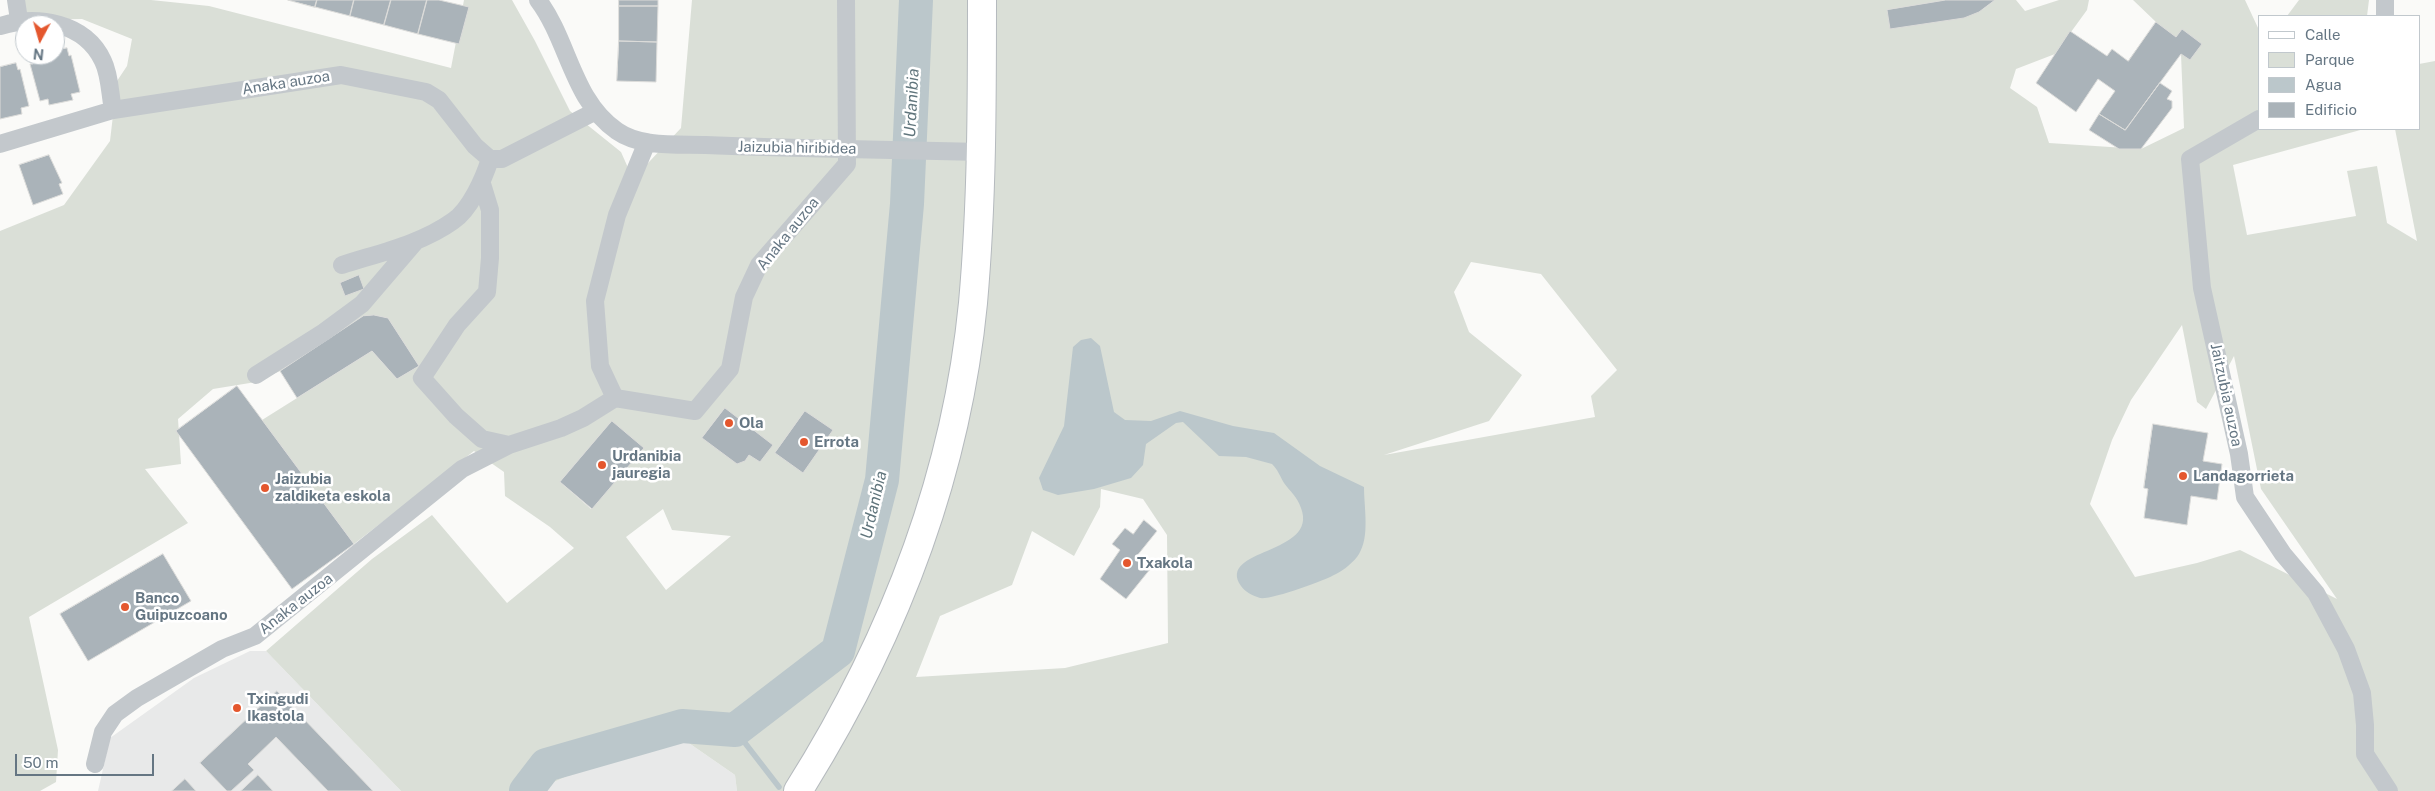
<!DOCTYPE html>
<html>
<head>
<meta charset="utf-8">
<style>
  body { margin:0 }
  #map { position:relative; width:2435px; height:791px; overflow:hidden; background:#fafaf8; font-family:"Public Sans",sans-serif }
  canvas { display:block }
  .legend { position:absolute; left:2258px; top:15px; width:162px; height:115px; box-sizing:border-box; background:#fff; border:1px solid #c1c8cd; margin:0; padding:6px 9px; list-style:none; font-size:15px; color:#657683 }
  .legend li { display:flex; align-items:center; gap:10px; height:25px }
  .legend b { width:25px; border:1px solid #c1c8cd }
  .north { position:absolute; left:15px; top:15px; width:50px; height:50px; box-sizing:border-box; background:#fff; border:1px solid #c1c8cd; border-radius:50%; rotate:186deg; font-size:14px; font-weight:700; line-height:20px; text-align:center; color:#657683 }
  .north::after { content:''; display:block; margin:auto; width:18px; height:22px; background:#e4572e; clip-path:polygon(50% 0,100% 100%,50% 72%,0 100%) }
  .scale { position:absolute; left:15px; top:754px; width:139px; height:22px; box-sizing:border-box; border:2px solid #657683; border-top:0; padding-left:6px; font-size:15px; line-height:18px; white-space:nowrap; color:#657683; -webkit-text-stroke:4px #fff; paint-order:stroke }
</style>
</head>
<body>
<div id="map">
<canvas width="2435" height="791"></canvas>
<ul class="legend">
<li><b style="height:6px;background:#fff"></b>Calle</li>
<li><b style="height:14px;background:#dadfd7"></b>Parque</li>
<li><b style="height:14px;background:#bbc7cb"></b>Agua</li>
<li><b style="height:14px;background:#aab3b9"></b>Edificio</li>
</ul>
<div class="north">N</div>
<div class="scale">50 m</div>
</div>
<script>
const ctx = document.querySelector('canvas').getContext('2d');
ctx.lineJoin = 'round';
function fill(path, color) {
  ctx.fillStyle = color;
  ctx.fill(path, 'evenodd');
}
function strokePath(path, color, width, dash) {
  ctx.strokeStyle = color;
  ctx.lineWidth = width;
  ctx.lineCap = dash ? 'butt' : 'round';
  ctx.setLineDash(dash || []);
  ctx.stroke(path);
}
function label(font, color, halo, rows, align = 'center') {
  ctx.font = font + ' "Public Sans",sans-serif';
  ctx.lineWidth = 5;
  ctx.setLineDash([]);
  ctx.textBaseline = 'middle';
  ctx.strokeStyle = halo;
  ctx.fillStyle = color;
  for (const [text, x, y, turn = 0] of rows) {
    ctx.save();
    ctx.translate(x, y);
    ctx.rotate((+turn || 0) * Math.PI / 180);
    ctx.textAlign = isNaN(turn) ? turn : align;
    if (halo) ctx.strokeText(text, 0, 0);
    ctx.fillText(text, 0, 0);
    ctx.restore();
  }
}
fill(new Path2D(`
  M250,651H266L401,791H98L110,738L194,678Z
  M683,739L735,775L737,791H534L630,748Z`), '#e8e9e9');
fill(new Path2D(`
  M16,0H151L209,6L451,68L464,0H512L535,41L570,111L621,152L633,179L681,128L692,0H1989L1982,10L1995,0H2016L2025,11L2059,0H2089L2087,10L2055,54L2016,69L2010,88L2037,107L2049,143L2141,149L2184,128L2181,54L2156,22L2133,0H2245L2259,30V129H2364L2233,165L2247,235L2356,216L2347,171L2377,166L2387,223L2417,241L2395,129H2419V64L2435,61V791H737L735,775L683,739L630,748L534,791H401L266,651L372,559L432,515L507,603L574,548L550,527L505,496L504,472L474,451L354,544L262,420L372,351L397,379L419,366L388,318L374,315L363,316L280,371L256,382L213,389L178,419L181,464L145,469L188,523L29,617L58,750L56,782L40,791H0V231L64,205L110,141L117,81L127,66L132,39L82,19L19,20ZM1471,262L1541,274L1617,370L1591,396L1595,417L1384,455L1489,421L1522,375L1469,332L1454,292ZM2182,325L2197,402L2206,409L2234,356L2261,489L2337,599L2240,550L2197,563L2135,577L2090,504L2112,440L2131,400ZM612,422L643,448L591,509L560,482ZM1101,489L1143,499L1167,535L1168,643L1065,668L916,677L940,616L1012,585L1032,531L1074,556L1100,507ZM663,509L672,530L731,536L666,590L626,537Z
  M2299,0H2369L2367,16H2287Z`), '#dadfd7');
fill(new Path2D(`
  M1091,338L1100,346L1114,412L1125,420L1151,421L1180,411L1233,426L1274,433L1320,466L1364,487C1364,508 1370,536 1359,554C1355,561 1343,571 1336,574C1324,581 1271,600 1260,598C1253,596 1244,591 1241,586C1216,548 1319,555 1301,508C1298,498 1290,491 1284,483C1280,476 1278,470 1272,464L1246,457L1219,456L1183,422L1176,423L1146,444L1143,465L1131,478L1094,489L1058,495L1043,490L1039,478L1064,426L1073,347L1081,340Z`), '#bbc7cb');
strokePath(new Path2D(`
  M735,730L779,787`), '#bbc7cb', 5.5);
strokePath(new Path2D(`
  M526,791L546,765L682,726L735,730L838,651L882,480L907,204L916,0`), '#bbc7cb', 34);
const building = new Path2D(`
  M288,0H317L315,7Z
  M317,0H354L350,16L315,7Z
  M354,0H391L384,25L350,16Z
  M391,0H427L418,34L384,25Z
  M427,0H439L469,7L459,44L418,34Z
  M619,0H658V6H619Z
  M1946,0H1995L1979,12L1964,18L1890,29L1887,10Z
  M619,6H658L657,42L619,41Z
  M2156,22L2176,37L2182,29L2202,44L2190,60L2181,54L2125,130L2099,114L2115,91L2098,79L2076,112L2036,83L2070,31L2107,56L2112,49L2128,61Z
  M619,41L657,42L656,82L617,81Z
  M67,48L69,56L71,55L80,92L71,94L73,100L49,105L48,99L40,101L30,64H33L31,57L55,55V51Z
  M16,63L18,70L20,69L29,106L21,108L22,114L0,119V67Z
  M2160,83L2172,91L2167,99L2172,101V108L2141,149H2119L2089,130L2099,114L2125,130Z
  M49,155L62,183L59,184L63,194L33,205L19,165Z
  M359,275L364,289L345,296L340,283Z
  M374,315L388,318L419,366L397,379L372,351L297,398L280,371L363,316Z
  M237,386L354,544L292,589L176,431Z
  M725,408L773,445L760,462L749,455L745,461L737,464L702,438Z
  M805,411L833,430L803,473L775,453Z
  M612,421L644,448L592,509L560,482Z
  M2153,424L2208,433L2203,461L2222,464L2217,500L2191,496L2187,525L2144,518L2148,489L2144,488Z
  M1144,520L1157,531L1136,557L1151,568L1126,599L1100,579L1120,550L1112,544L1125,528L1133,534Z
  M163,554L191,601L88,661L60,614Z
  M277,691L373,791H328L276,737L248,764L254,770L231,791H227L200,763Z
  M258,775L273,791H241Z
  M185,779L196,791H172Z`);
fill(building, '#aab3b9');
strokePath(building, '#dcdcda', 1);
const primary = new Path2D(`
  M798,791C891,643 956,478 973,303C982,202 982,101 982,0`);
strokePath(primary, '#b5babe', 30);
strokePath(new Path2D(`
  M16,0L19,20
  M538,0C569,41 572,100 617,131C641,148 678,144 706,145C752,147 799,148 846,149C891,150 936,151 982,152
  M2385,0V16
  M0,26C37,15 85,22 103,61C110,75 110,95 113,110
  M2259,119L2190,159L2202,288L2239,454L2245,497L2283,554L2316,593L2346,649L2362,693L2365,725V754L2389,791
  M0,144L113,110L341,75L426,92L439,100L475,146L490,159H502L596,111
  M482,184L490,210V258L487,292L457,325L422,378L456,416L482,439L509,445
  M342,265C379,253 421,244 453,221C470,210 484,178 490,159
  M256,375L324,332L362,304L416,241
  M615,398L695,411L730,369L744,297L759,265L847,164L846,0
  M95,764L103,732L115,714L137,698L222,649L255,636L462,469L509,445L561,428L583,418L615,398L600,366L595,301L617,215L647,142`), '#c3c8cc', 18);
strokePath(primary, '#fff', 28);
for (const [x, y, r, color] of [
  [729,423,5,"#e4572e"],
  [804,442,5,"#e4572e"],
  [602,465,5,"#e4572e"],
  [2183,476,5,"#e4572e"],
  [265,488,5,"#e4572e"],
  [1127,563,5,"#e4572e"],
  [125,607,5,"#e4572e"],
  [237,708,5,"#e4572e"]
]) {
  const dot = new Path2D();
  dot.arc(x, y, r, 0, 2 * Math.PI);
  ctx.fillStyle = color;
  ctx.fill(dot);
  strokePath(dot, '#fff', 2);
}
label('15px', '#657683', '#fff', [
  ["Anaka auzoa",286,83,-9],
  ["Jaizubia hiribidea",797,148,1],
  ["Anaka auzoa",788,234,-51],
  ["Jaitzubia auzoa",2226,395,78],
  ["Anaka auzoa",296,604,-38]
]);
label('bold 15px', '#657683', '#fff', [
  ["Ola",739,423],
  ["Errota",814,442],
  ["Urdanibia",612,456],
  ["jauregia",612,473],
  ["Landagorrieta",2193,476],
  ["Jaizubia",275,479],
  ["zaldiketa eskola",275,496],
  ["Txakola",1137,563],
  ["Banco",135,598],
  ["Guipuzcoano",135,615],
  ["Txingudi",247,699],
  ["Ikastola",247,716]
], 'left');
label('italic 16px', '#60757c', '#fff', [
  ["Urdanibia",912,103,-87],
  ["Urdanibia",874,505,-77]
]);
</script>
</body>
</html>
